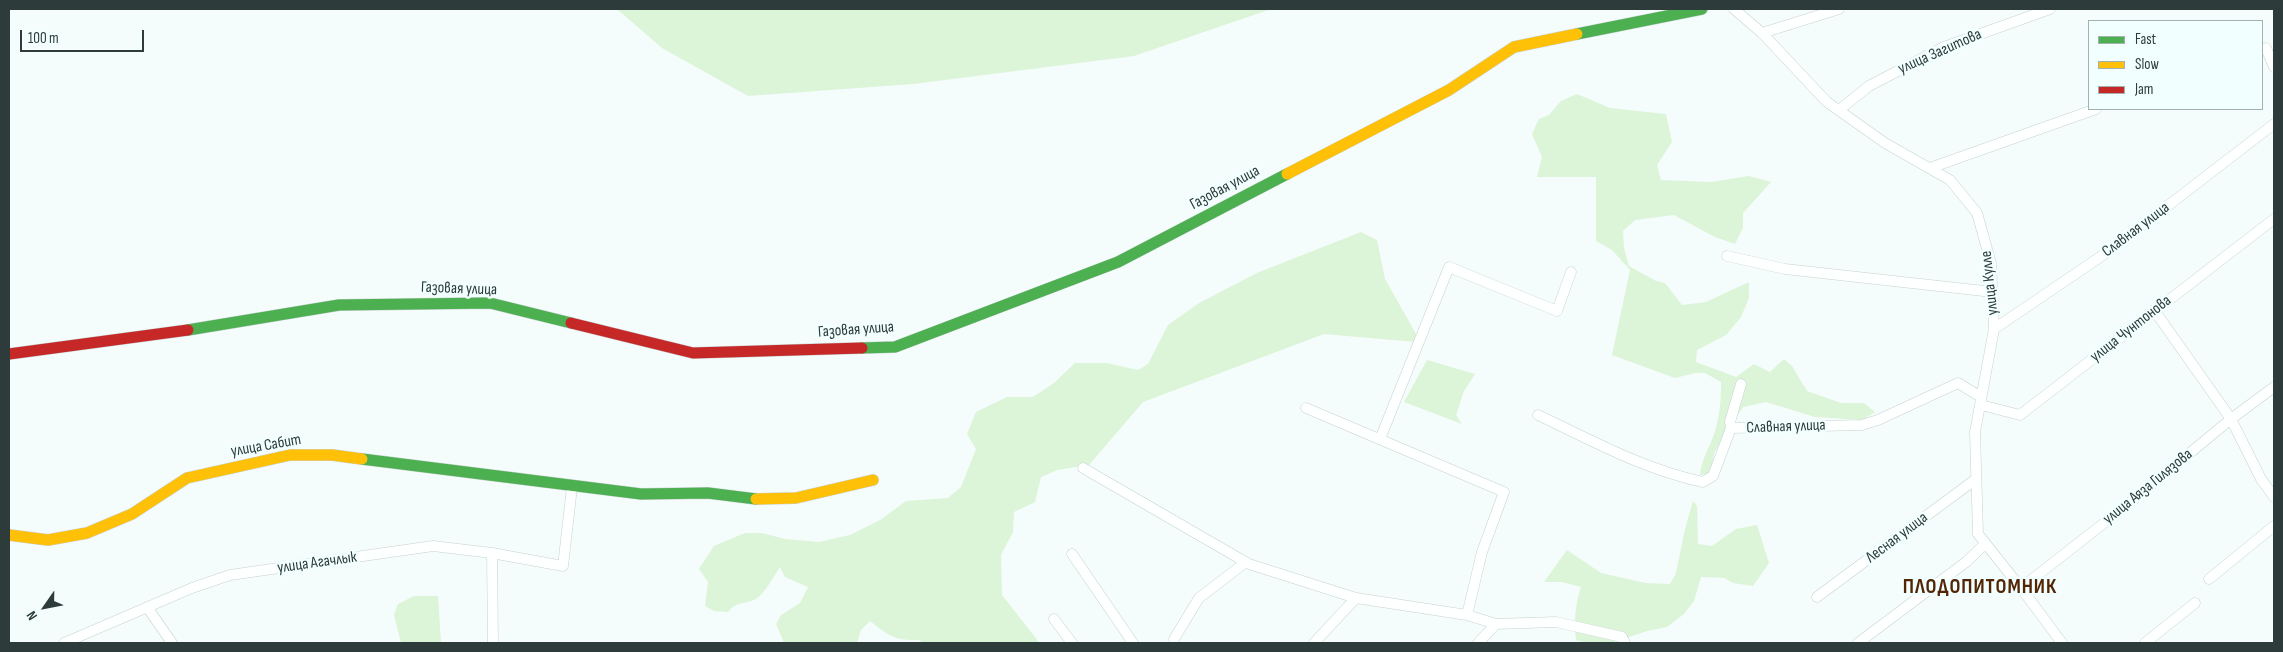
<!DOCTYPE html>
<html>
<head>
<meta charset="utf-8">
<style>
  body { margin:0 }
  #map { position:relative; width:2283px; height:652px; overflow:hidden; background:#f5fcfc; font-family:"Sofia Sans Condensed",sans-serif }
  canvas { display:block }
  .frame { position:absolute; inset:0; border:10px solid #2e3b3b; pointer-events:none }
  .legend { position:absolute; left:2088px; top:20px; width:175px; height:90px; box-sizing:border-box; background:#f2ffff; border:1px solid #a4b1b1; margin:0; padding:6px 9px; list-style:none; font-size:15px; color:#2e3b3b }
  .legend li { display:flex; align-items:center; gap:10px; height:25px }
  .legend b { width:25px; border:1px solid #a4b1b1 }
  .north { position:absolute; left:20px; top:582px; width:50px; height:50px; -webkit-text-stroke:4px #f2ffff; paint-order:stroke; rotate:237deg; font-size:14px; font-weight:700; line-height:20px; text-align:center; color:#2e3b3b }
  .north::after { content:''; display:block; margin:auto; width:18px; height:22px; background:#2e3b3b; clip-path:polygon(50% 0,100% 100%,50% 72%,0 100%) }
  .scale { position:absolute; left:20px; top:30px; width:124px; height:22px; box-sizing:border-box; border:2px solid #2e3b3b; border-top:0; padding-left:6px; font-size:15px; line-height:18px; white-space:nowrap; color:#2e3b3b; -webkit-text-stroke:4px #f2ffff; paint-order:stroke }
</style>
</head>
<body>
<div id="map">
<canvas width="2283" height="652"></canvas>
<div class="frame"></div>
<ul class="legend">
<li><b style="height:6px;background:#4caf50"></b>Fast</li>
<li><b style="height:6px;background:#ffc107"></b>Slow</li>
<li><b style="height:6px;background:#c62828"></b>Jam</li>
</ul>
<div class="north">N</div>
<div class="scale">100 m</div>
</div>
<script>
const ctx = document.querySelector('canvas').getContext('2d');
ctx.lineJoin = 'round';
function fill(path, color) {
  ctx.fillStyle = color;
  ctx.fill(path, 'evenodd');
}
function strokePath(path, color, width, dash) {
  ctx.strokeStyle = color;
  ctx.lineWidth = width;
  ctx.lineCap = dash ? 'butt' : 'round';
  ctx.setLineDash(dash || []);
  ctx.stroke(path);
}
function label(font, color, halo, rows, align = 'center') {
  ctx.font = font + ' "Sofia Sans Condensed",sans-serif';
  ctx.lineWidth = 5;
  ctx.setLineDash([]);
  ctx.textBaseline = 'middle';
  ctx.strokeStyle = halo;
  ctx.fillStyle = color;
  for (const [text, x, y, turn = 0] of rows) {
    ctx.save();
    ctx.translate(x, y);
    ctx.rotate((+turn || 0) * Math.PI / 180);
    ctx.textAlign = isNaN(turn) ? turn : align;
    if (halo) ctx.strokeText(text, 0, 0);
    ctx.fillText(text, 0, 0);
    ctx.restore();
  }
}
fill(new Path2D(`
  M617,9H1271L1134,56L913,84L748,96L662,48Z
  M1577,94L1610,108L1666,114L1672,142L1657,165L1661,180L1711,182L1749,176L1771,182L1743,213V228L1735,244L1715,237L1674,215L1635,220L1623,231L1624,248L1629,266L1656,281L1665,283L1682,305L1706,302L1749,282V298L1741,317L1726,335L1697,350L1696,362L1736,377L1754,364L1770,372L1784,359L1792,366L1807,391L1841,403H1864L1875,412L1862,420L1815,417L1766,402L1743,407L1714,453L1711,473L1700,475C1701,461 1708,450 1713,437C1720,418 1721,401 1721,382L1705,373H1695L1675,378L1612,355L1630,270L1612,250L1596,241V177H1537L1542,157L1532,134L1539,119L1549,115L1561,101Z
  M1361,232L1377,240L1385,279L1416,334V342L1324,334L1143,402L1089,465L1057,470L1041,477L1035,502L1014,512L1013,532L1001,555L1002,595L1038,641L1037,643H922L920,640C895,641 889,636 870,621L861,630L857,643H784L776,624L781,615L800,603L808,587L785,577L780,567C773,577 766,592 756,599C744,605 738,600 728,612L714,611L705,606L708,582L699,569L714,546L745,533H762L785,539L819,542L850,535L880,520L906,501L948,498L961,487L976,449L967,434L976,412L1007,397H1033L1054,383L1075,363H1106L1138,370L1148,364L1168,325L1199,303L1257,273Z
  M1427,360L1475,374L1464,391L1456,415L1462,424L1404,402Z
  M1693,501L1697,506L1698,544L1712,546L1736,529L1757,525L1769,563L1753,586L1733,583L1724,578L1701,577L1694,601L1684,614L1667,627L1647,631L1611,643H1587L1576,640C1574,621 1575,605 1581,587L1562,582H1544L1567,550L1601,573L1645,583L1670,584L1676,573L1685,529Z
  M414,596H438L441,643H401L394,615L398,604Z`), '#dcf4d7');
const street = new Path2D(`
  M1734,9L1762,33L1827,102L1885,143L1950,180L1977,213L1991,263L1994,329L1975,432L1978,534L2021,588L2062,643
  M1762,33L1839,9
  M2266,48L2274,67
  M1839,110L1869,86L1944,47L2050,9
  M1930,168L2096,109
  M1727,256L1785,269L1993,292
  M2154,310L2231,419L2261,479L2274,497
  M1994,329L2109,251L2274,124
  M1981,405L2020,415L2274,219
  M1306,408L1504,492L1482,552L1467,615
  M1538,415C1591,440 1645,470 1703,482L1713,476L1731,428L1862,425L1878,420L1958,383L1981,397
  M1731,428L1730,422L1741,384
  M1380,439L1449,267L1557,311L1571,272
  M1083,468L1249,564L1356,598L1467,615L1496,624
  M492,553L563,566L572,487
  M1072,554L1133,643
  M2209,579L2274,526
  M2021,588L2122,509L2231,419L2274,387
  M1817,597L1976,479
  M147,607L172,643
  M1054,619L1072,643
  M1174,639L1199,598L1246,562
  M64,643L192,588L230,575L433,546L492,553L493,643
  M1314,643L1356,598
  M1478,643L1496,624L1556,622L1622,637L1625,643
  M1858,643L1966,562L1985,544
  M2145,643L2195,603`);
const fast = new Path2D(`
  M1577,34L1702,9
  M188,330L339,305L490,303L571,323
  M862,348L895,347L1118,262L1287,174
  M362,459L641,494L708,493L756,499`);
const slow = new Path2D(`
  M1287,174L1449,90L1514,47L1577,34
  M756,499L796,498L873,480
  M9,535L48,540L87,533L132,514L187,478L290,455H332L362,459`);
const jam = new Path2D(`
  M571,323L693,353L862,348
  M9,354L188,330`);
strokePath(street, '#c7d1d1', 11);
strokePath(fast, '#c7d1d1', 12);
strokePath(slow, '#c7d1d1', 12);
strokePath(jam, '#c7d1d1', 12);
strokePath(street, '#feffff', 10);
strokePath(fast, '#4caf50', 11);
strokePath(slow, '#ffc107', 11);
strokePath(jam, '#c62828', 11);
label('16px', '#2e3b3b', '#f2ffff', [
  ["улица Загитова",1940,52,-24],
  ["Газовая улица",1225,188,-28],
  ["Славная улица",2136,230,-37],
  ["улица Кулле",1990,283,-96],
  ["Газовая улица",459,289,2],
  ["улица Чунтонова",2131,329,-38],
  ["Газовая улица",856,330,-4],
  ["Славная улица",1786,427,-2],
  ["улица Сабит",266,446,-10],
  ["улица Аяза Гилязова",2148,487,-39],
  ["Лесная улица",1897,538,-37],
  ["улица Агачлык",317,563,-8]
]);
ctx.letterSpacing = '1px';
label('bold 21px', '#532505', '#f2ffff', [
  ["ПЛОДОПИТОМНИК",1980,588]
]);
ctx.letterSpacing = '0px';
</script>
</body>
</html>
